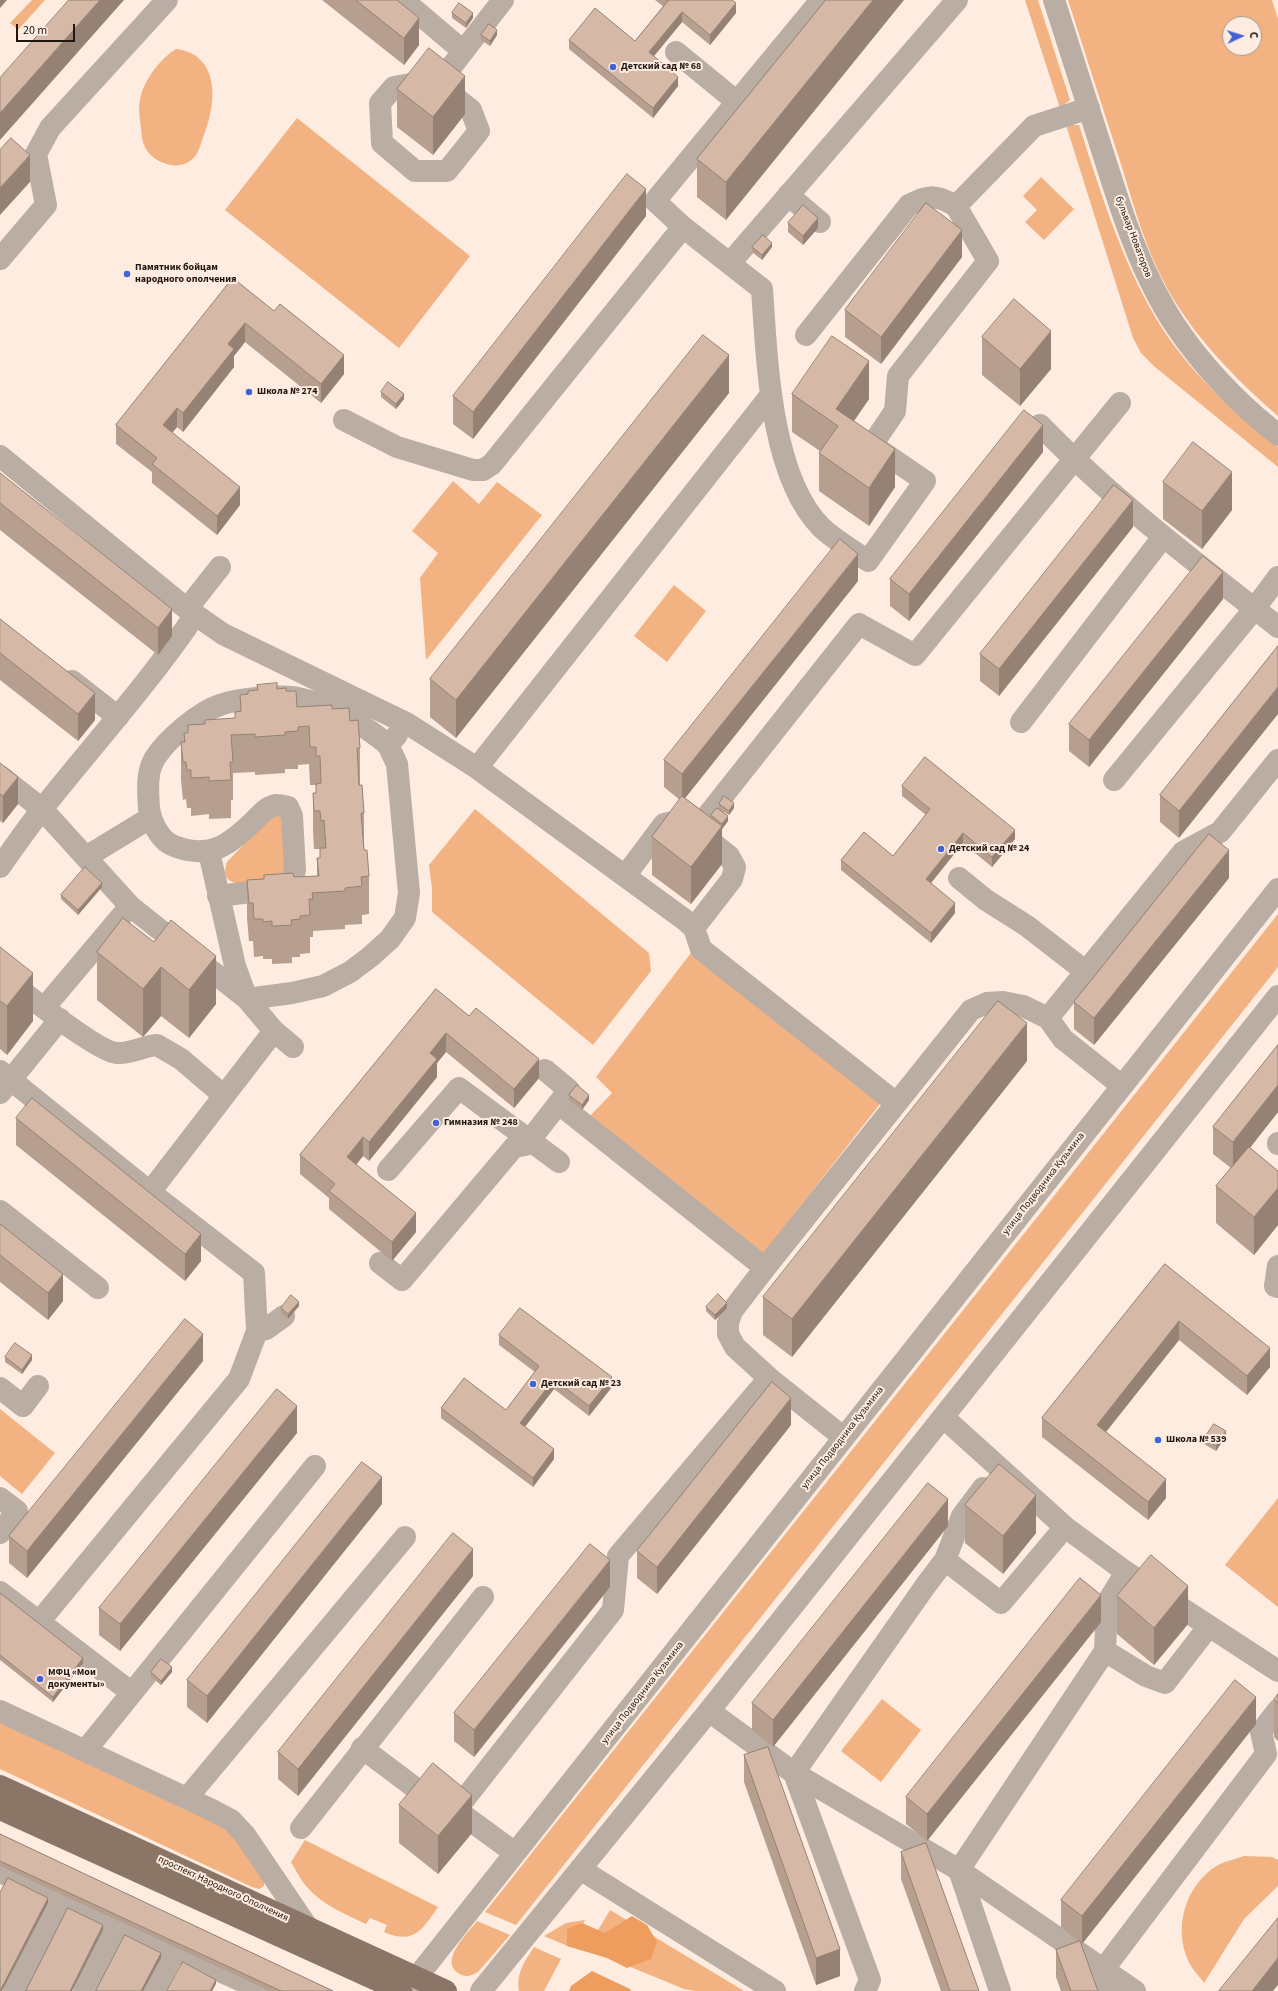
<!DOCTYPE html>
<html>
<head>
<meta charset="utf-8">
<style>
  body { margin:0 }
  #map { position:relative; width:1278px; height:1991px; overflow:hidden; background:#fdecdf; font-family:"Source Sans 3",sans-serif }
  canvas { display:block }
  .north { position:absolute; left:1222px; top:16px; width:40px; height:40px; box-sizing:border-box; background:#fdecdf; border:1px solid #a5978c; border-radius:50%; rotate:86deg; font-size:11px; font-weight:700; line-height:16px; text-align:center; color:#211710 }
  .north::after { content:''; display:block; margin:auto; width:14px; height:18px; background:#4163d5; clip-path:polygon(50% 0,100% 100%,50% 72%,0 100%) }
  .scale { position:absolute; left:16px; top:24px; width:59px; height:18px; box-sizing:border-box; border:2px solid #211710; border-top:0; padding-left:5px; font-size:12px; line-height:14px; white-space:nowrap; color:#211710; -webkit-text-stroke:3px #fdecdf; paint-order:stroke }
</style>
</head>
<body>
<div id="map">
<canvas width="1278" height="1991"></canvas>
<div class="north">С</div>
<div class="scale">20 m</div>
</div>
<script>
const ctx = document.querySelector('canvas').getContext('2d');
ctx.lineJoin = 'round';
function fill(path, color) {
  ctx.fillStyle = color;
  ctx.fill(path, 'evenodd');
}
function strokePath(path, color, width, dash) {
  ctx.strokeStyle = color;
  ctx.lineWidth = width;
  ctx.lineCap = dash ? 'butt' : 'round';
  ctx.setLineDash(dash || []);
  ctx.stroke(path);
}
function label(font, color, halo, rows, align = 'center') {
  ctx.font = font + ' "Source Sans 3",sans-serif';
  ctx.lineWidth = 4;
  ctx.setLineDash([]);
  ctx.textBaseline = 'middle';
  ctx.strokeStyle = halo;
  ctx.fillStyle = color;
  for (const [text, x, y, turn = 0] of rows) {
    ctx.save();
    ctx.translate(x, y);
    ctx.rotate((+turn || 0) * Math.PI / 180);
    ctx.textAlign = isNaN(turn) ? turn : align;
    if (halo) ctx.strokeText(text, 0, 0);
    ctx.fillText(text, 0, 0);
    ctx.restore();
  }
}
fill(new Path2D(`
  M32,0H45L18,30L10,23Z
  M1025,0H1038L1070,100L1060,108Z
  M1068,0H1272L1278,19V416C1231,375 1184,327 1158,270C1141,234 1131,196 1119,158C1102,106 1085,53 1068,0ZM1230,24H1254V48H1230Z
  M176,49C219,54 217,101 205,132C202,139 200,149 196,155C185,170 166,167 153,157C143,149 142,140 141,128C140,119 138,109 140,100C143,81 160,59 176,49Z
  M297,118L470,256L399,348L225,210Z
  M1066,125H1079C1102,196 1123,268 1164,331C1194,377 1236,413 1278,447V467L1155,367L1141,353L1133,338Z
  M1041,177L1074,209L1044,240L1025,222L1037,210L1023,196Z
  M453,481L479,504L497,482L542,515L426,660L420,578L438,553L412,531Z
  M674,585L706,611L667,662L634,636Z
  M475,809L649,953L651,971L593,1045L432,912V889L429,865Z
  M281,815L284,819V873L280,877C264,880 215,896 227,862L271,816Z
  M1278,914V967L516,1925L485,1912Z
  M694,949L883,1100L761,1257L589,1117L612,1093L596,1077Z
  M0,1409L55,1453L22,1494L0,1476Z
  M1278,1498V1607L1225,1565Z
  M882,1699L921,1730L881,1782L841,1751Z
  M0,1722L211,1820C241,1838 246,1853 264,1881V1886L259,1889L252,1887L0,1769Z
  M305,1840L438,1907C422,1930 414,1945 384,1932L387,1925L370,1918L366,1924C345,1914 322,1905 306,1886C300,1879 296,1870 291,1862Z
  M1244,1856L1272,1857L1278,1860V1886L1244,1919L1204,1983C1199,1976 1191,1968 1188,1960C1173,1927 1186,1884 1218,1865C1226,1861 1236,1859 1244,1856Z
  M610,1910L744,1991H695L684,1989L587,1949Z
  M585,1920L570,1947L544,1936L566,1923Z
  M477,1921L510,1935L478,1972C471,1976 465,1978 458,1973C439,1960 468,1933 477,1921Z
  M534,1947L561,1959L544,1991H519C516,1973 525,1961 534,1947Z`), '#f3b281');
fill(new Path2D(`
  M632,1916L647,1925L657,1942L651,1959L627,1968L607,1958L567,1946V1929L582,1923L605,1933Z
  M592,1971L630,1989L631,1991H569L571,1986Z`), '#ee9d5e');
strokePath(new Path2D(`
  M403,0L463,51
  M821,0L655,201L683,227L762,289C767,359 770,475 821,527C834,540 853,550 868,561L925,481L872,445L895,411L898,376L988,261L956,206L1034,126L1089,108
  M1054,0C1070,50 1086,100 1102,150C1121,210 1140,272 1175,325C1203,367 1239,404 1278,435
  M676,52L737,102
  M416,83L438,84L471,110L479,131L447,171H415L382,143L380,103L394,87Z
  M438,84L503,0
  M788,195L820,222
  M0,259L46,205L36,154L50,128L167,0
  M730,263L957,0
  M806,335L909,205C930,195 935,194 956,206
  M344,420L397,447L473,470H483L492,464L683,227
  M1040,425C1113,500 1196,563 1278,627
  M0,456L187,609L223,634L408,724L477,768L685,920L694,928L701,949L896,1103
  M187,609L220,567
  M72,681L118,717
  M1021,722L1163,537
  M477,768L770,396
  M0,776L42,809L130,906L247,999L274,1031L293,1047
  M1114,780L1255,608L1278,577
  M209,852L235,966L247,999L292,993L323,986L350,972L370,957L390,939L405,918L409,893L397,764L388,745L397,735
  M86,857L150,818
  M0,867C14,847 28,827 43,808C94,744 149,683 195,615
  M625,876L664,824L682,820L696,830L859,624L915,655L1120,403
  M959,878L986,900L1027,926L1085,971
  M218,896L284,888L292,880L295,870L292,816L288,807C284,806 280,805 276,805C266,807 261,814 254,821C228,845 211,860 174,846C160,841 151,822 149,808C148,792 146,772 155,758C167,739 199,712 220,705C236,699 281,694 298,698C328,704 365,725 388,745
  M694,928L732,879L735,867L729,856L698,831
  M0,974C19,989 98,1052 117,1053C130,1054 144,1046 157,1045L181,1059L223,1095
  M44,1008L130,906
  M1048,1018L1183,852L1220,832L1278,760
  M0,1071L150,1192L254,1273L257,1331L239,1379L39,1622
  M0,1093L60,1019
  M559,1104L765,1268
  M1278,1143V1144
  M388,1170L459,1088L559,1162
  M150,1192L274,1031
  M0,1211L98,1288
  M380,1263L402,1280L514,1147L525,1145L530,1140L569,1090L545,1070
  M1278,1266L1275,1286L1278,1287
  M257,1331L266,1329L284,1316
  M0,1388L23,1406L38,1386
  M943,1417L1065,1527L1126,1572L1278,1671
  M843,1437L769,1378L735,1347L728,1334V1323L732,1311L765,1268L971,1010L987,1003L1003,1002L1023,1006L1048,1018L1063,1039L1122,1086
  M0,1498L17,1511L0,1533
  M945,1560L962,1516L983,1488
  M0,1592L132,1693
  M1105,1651L1146,1676L1165,1683L1209,1626
  M0,1711L212,1810L231,1820L245,1835L308,1928
  M709,1711L794,1773L959,1870L1135,1991
  M362,1748L426,1796H437L515,1853
  M85,1751L315,1466
  M187,1798L405,1537
  M456,1810L613,1610L618,1556L769,1378
  M301,1828L483,1597
  M580,1869L775,1991
  M0,1872L264,1991
  M1107,1984L1103,1970L1266,1754L1261,1732L1278,1710
  M14,1991L61,1900
  M84,1991L117,1925
  M154,1991L175,1951
  M416,1991L417,1977L1278,889
  M481,1991L709,1711L1278,996
  M865,1991L870,1980L794,1773L926,1585L945,1560L1001,1603L1065,1527
  M1000,1991L959,1870L1105,1651L1107,1603L1126,1572`), '#b9ada4', 22);
strokePath(new Path2D(`
  M0,1786L446,1991
  M0,1809L401,1991`), '#8b7566', 22);
fill(new Path2D(`
  M322,0H397L419,45L404,65Z
  M655,0H732L736,13L710,45L682,22L654,56L678,86L653,118L569,49V40L635,41L663,6Z
  M826,0L726,220L697,197V159Z
  M452,13L473,18L466,28L452,18Z
  M481,35H497L490,46L481,40Z
  M397,89L465,114L433,155L397,127Z
  M646,216L473,439L453,424V396Z
  M788,223L818,228L803,245L788,232Z
  M752,247H772L762,260L752,252Z
  M962,257L881,364L845,337V310Z
  M233,278L344,374L321,403L245,342L234,356V367L183,432L177,427L172,433L240,505L217,535L152,483V472L116,444V425Z
  M982,337L1051,369L1020,406L982,375Z
  M381,392L404,399L396,409L381,397Z
  M729,393L456,738L430,717V679Z
  M792,394L869,399L854,421L895,487L869,526L819,491V453L820,451L792,432Z
  M1043,452L909,621L890,606V579Z
  M0,473L172,636L158,655L0,530Z
  M1163,482L1232,510L1202,549L1163,519Z
  M1133,527L999,696L980,681V654Z
  M858,581L685,798L711,817V815L728,821L722,829V864L691,904L652,875V837L680,800L664,787V760Z
  M1223,599L1089,767L1069,751V724Z
  M0,619L95,720L78,741L0,680Z
  M1278,646L1179,838L1160,822V795Z
  M257,685L286,691L297,707L332,709L350,721L360,748V785L364,813V850L369,876V914L362,915V924L345,925V929L313,931V937H310V953L300,954V957H292V963L272,964V959H263V956L254,957L253,941H249L247,918V880L317,876V858H320V849H314L313,831V793H316V785H310L309,764L298,765V769H285V773L255,775V772L233,773V800H231V818L209,819V814L191,816V808H187L186,799L183,800L181,780V742H184V733H188V725L205,724L235,718V712L240,711V695L248,694L257,690Z
  M0,763L18,804L3,823L0,821Z
  M902,786L1015,839L992,867L963,843L931,883L955,913L931,943L841,870V860L893,856L926,815L902,796Z
  M719,804L734,808L729,815L719,809Z
  M1229,878L1094,1045L1074,1029V1002Z
  M102,887L78,915L61,899V895Z
  M123,918L216,1004L189,1038L161,1016L143,1037L97,1000V952Z
  M0,947L33,1021L7,1055L0,1049Z
  M436,989L469,1016L539,1078L514,1108L446,1052L437,1063V1077L369,1161L363,1156L356,1165L416,1232L392,1261L329,1209V1198L300,1174V1155Z
  M1278,1045V1112L1250,1148L1278,1171V1225L1254,1255L1216,1223V1186L1231,1168L1213,1154V1127Z
  M1027,1061L792,1357L763,1335V1297Z
  M569,1095L589,1100L582,1110L569,1100Z
  M16,1118L201,1261L185,1281L16,1145Z
  M0,1224L63,1301L48,1320L0,1282Z
  M1165,1264L1270,1367L1247,1395L1179,1340L1106,1432L1166,1498L1148,1520L1042,1437V1418Z
  M299,1306L288,1319L281,1313V1308Z
  M706,1307L727,1308L715,1320L706,1311Z
  M499,1335L612,1387L589,1416L554,1389L525,1427L554,1459L533,1487L441,1418V1408L506,1410L535,1372L499,1345Z
  M5,1357L32,1360L22,1374L5,1362Z
  M203,1361L27,1578L9,1563V1536Z
  M791,1425L657,1594L637,1578V1551Z
  M297,1433L120,1651L99,1635V1608Z
  M1226,1436L1216,1451L1204,1444V1439Z
  M382,1504L207,1723L187,1707V1680Z
  M965,1505L1036,1533L1003,1574L965,1543Z
  M948,1526L773,1747L752,1730V1703Z
  M473,1576L298,1796L278,1779V1752Z
  M610,1587L474,1757L454,1741V1713Z
  M0,1593L83,1663L53,1702L0,1660Z
  M1117,1596L1188,1624L1154,1665L1117,1634Z
  M1101,1622L927,1841L906,1824V1797Z
  M151,1672H172L161,1685L151,1677Z
  M1278,1694V1741L1274,1737V1700Z
  M1256,1724L1082,1944L1081,1943L1098,1991H1061L1056,1977V1950L1079,1942L1061,1927V1900Z
  M744,1755L840,1976L816,1985L744,1782Z
  M399,1805L472,1833L438,1874L399,1843Z
  M0,1834L333,1991H270L0,1866Z
  M901,1852L979,1991H941L901,1879Z`), '#b79f8f');
fill(new Path2D(`
  M0,0H7L0,8Z
  M100,0H124L0,140V113Z
  M873,0H904L726,220V182Z
  M736,3V13L710,45V35Z
  M682,12V22L649,62V52Z
  M473,13V18L466,28V23Z
  M419,18V45L404,65V38Z
  M497,30V35L490,46V41Z
  M465,76V114L433,155V117Z
  M678,77V86L653,118V108Z
  M30,155V182L0,215V188Z
  M646,189V216L473,439V412Z
  M818,218V228L803,245V236Z
  M962,230V257L881,364V337Z
  M772,243V247L762,260V255Z
  M245,323V342L234,356V367L183,432V413L228,344Z
  M1051,331V369L1020,406V369Z
  M344,355V374L321,403V384Z
  M729,355V393L456,738V700Z
  M869,361V399L838,444V426L836,409Z
  M404,394V399L396,409V404Z
  M177,408V427L163,444V425Z
  M1043,425V452L909,621V594Z
  M895,449V487L869,526V488Z
  M1232,472V510L1202,549V511Z
  M240,487V505L217,535V516Z
  M1133,500V527L999,696V669Z
  M858,554V581L682,802V774Z
  M1223,572V599L1089,767V740Z
  M172,609V636L158,655V628Z
  M1278,687V714L1179,838V811Z
  M95,693V720L78,741V714Z
  M18,777V804L3,823V796Z
  M734,803V808L729,815V811Z
  M728,816V821L722,829V824Z
  M722,826V864L691,904V867Z
  M1015,830V839L992,867V857Z
  M963,833V843L926,889V879Z
  M1229,850V878L1094,1045V1018Z
  M102,883V887L78,915V910Z
  M955,903V913L931,943V933Z
  M216,956V1004L189,1038V990Z
  M161,967V1016L143,1037V989Z
  M33,973V1021L7,1055V1006Z
  M1027,1023V1061L792,1357V1319Z
  M446,1033V1052L437,1063V1077L369,1161V1142L430,1053Z
  M539,1059V1078L514,1108V1089Z
  M1278,1085V1112L1233,1169V1142Z
  M589,1095V1100L582,1110V1105Z
  M363,1137V1156L347,1176V1157Z
  M1278,1188V1225L1254,1255V1217Z
  M416,1213V1232L392,1261V1242Z
  M201,1234V1261L185,1281V1254Z
  M63,1274V1301L48,1320V1293Z
  M299,1302V1306L288,1319V1314Z
  M727,1303V1308L715,1320V1315Z
  M1179,1321V1340L1097,1443V1425Z
  M203,1334V1361L27,1578V1551Z
  M1270,1348V1367L1247,1395V1376Z
  M32,1355V1360L22,1374V1370Z
  M612,1377V1387L589,1416V1406Z
  M554,1379V1389L520,1433V1423Z
  M791,1398V1425L657,1594V1567Z
  M297,1406V1433L120,1651V1624Z
  M1226,1431V1436L1216,1451V1446Z
  M554,1449V1459L533,1487V1478Z
  M382,1477V1504L207,1723V1696Z
  M1166,1479V1498L1148,1520V1502Z
  M1036,1495V1533L1003,1574V1536Z
  M948,1499V1526L773,1747V1720Z
  M473,1549V1576L298,1796V1769Z
  M610,1560V1587L474,1757V1730Z
  M1188,1586V1624L1154,1665V1628Z
  M1101,1595V1622L927,1841V1814Z
  M83,1658V1663L53,1702V1697Z
  M172,1667V1672L161,1685V1681Z
  M1256,1697V1724L1082,1944V1916Z
  M472,1795V1833L438,1874V1836Z
  M48,1898V1903L2,1991H0Z
  M103,1925V1930L72,1991H70Z
  M840,1949V1976L816,1985V1958Z
  M161,1953V1958L143,1991H141Z
  M1278,1958V1985L1273,1991H1252Z
  M216,1980V1984L212,1991H210Z`), '#958274');
const building = new Path2D(`
  M69,0H100L0,113V78Z
  M356,0H397L419,18L404,38Z
  M667,0H732L736,3L710,35L682,12L649,52L678,77L653,108L569,40L595,8L635,41L668,1Z
  M826,0H873L726,182L697,159Z
  M459,3L473,13L466,23L452,13Z
  M489,24L497,30L490,41L481,35Z
  M429,48L465,76L433,117L397,89Z
  M11,138L30,155L0,188V150Z
  M627,174L646,189L473,412L453,396Z
  M926,203L962,230L881,337L845,310Z
  M803,205L818,218L803,236L788,223Z
  M763,235L772,243L762,255L752,247Z
  M233,278L274,311L280,304L344,355L321,384L245,323L228,344L234,349L183,413L177,408L163,425L240,487L217,516L152,464L157,458L116,425Z
  M1014,299L1051,331L1020,369L982,337Z
  M703,335L729,355L456,700L430,679Z
  M832,336L869,361L836,409L895,449L869,488L819,453L838,426L792,394Z
  M388,382L404,394L396,404L381,392Z
  M1024,410L1043,425L909,594L890,579Z
  M1193,442L1232,472L1202,511L1163,482Z
  M0,473L172,609L158,628L0,503Z
  M1114,485L1133,500L999,669L980,654Z
  M840,539L858,554L682,774L664,760Z
  M1203,556L1223,572L1089,740L1069,724Z
  M0,619L95,693L78,714L0,653Z
  M1278,646V687L1179,811L1160,795Z
  M277,683V689L286,688V691H296L297,707L332,705V709L349,708L350,721L358,720L360,748H357L359,785H362L364,813H361L364,850H367L369,876L361,877L362,886L345,888V891L312,893L313,899H309L310,915L300,916V919L291,920L292,925L272,926V921L263,922V919H254L253,903H249L247,880L264,879V875L293,873L294,877L319,876L317,858H320V848H326L324,820L321,821L320,811H314L313,793H316V784L321,783L320,756H316V747H310L309,726L298,727V731L285,732V735L255,737V734L231,735L233,762H230L231,780L209,781V777L191,778V770H187L186,762H183L181,742H185L184,733H188V725L205,724V720L235,718V712L241,711L240,695L248,694V691L258,690L257,685Z
  M925,757L1015,830L992,857L963,833L926,879L955,903L931,933L841,860L864,832L893,856L930,809L902,786Z
  M0,763L18,777L3,796L0,794Z
  M682,796L722,826L691,867L652,837Z
  M724,796L734,803L729,811L719,804Z
  M717,808L728,816L722,824L711,815Z
  M1209,834L1229,850L1094,1018L1074,1002Z
  M85,867L102,883L78,910L61,895Z
  M123,918L154,942L171,920L216,956L189,990L161,967L143,989L97,952Z
  M0,947L33,973L7,1006L0,1001Z
  M436,989L469,1016L476,1008L539,1059L514,1089L446,1033L430,1053L437,1059L369,1142L363,1137L347,1157L416,1213L392,1242L329,1191L335,1184L300,1155Z
  M998,1001L1027,1023L792,1319L763,1297Z
  M1278,1045V1085L1233,1142L1213,1127Z
  M577,1085L589,1095L582,1105L569,1095Z
  M32,1098L201,1234L185,1254L16,1118Z
  M1249,1147L1278,1171V1188L1254,1217L1216,1186Z
  M0,1224L63,1274L48,1293L0,1255Z
  M1165,1264L1270,1348L1247,1376L1179,1321L1097,1425L1166,1479L1148,1502L1042,1418Z
  M718,1294L727,1303L715,1315L706,1307Z
  M291,1295L299,1302L288,1314L281,1308Z
  M520,1308L612,1377L589,1406L554,1379L520,1423L554,1449L533,1478L441,1408L464,1378L506,1410L539,1366L499,1335Z
  M185,1319L203,1334L27,1551L9,1536Z
  M15,1343L32,1355L22,1370L5,1357Z
  M772,1382L791,1398L657,1567L637,1551Z
  M277,1389L297,1406L120,1624L99,1608Z
  M1214,1424L1226,1431L1216,1446L1204,1439Z
  M362,1462L382,1477L207,1696L187,1680Z
  M999,1464L1036,1495L1003,1536L965,1505Z
  M928,1483L948,1499L773,1720L752,1703Z
  M453,1533L473,1549L298,1769L278,1752Z
  M590,1544L610,1560L474,1730L454,1713Z
  M1151,1555L1188,1586L1154,1628L1117,1596Z
  M1080,1578L1101,1595L927,1814L906,1797Z
  M0,1593L83,1658L53,1697L0,1655Z
  M161,1659L172,1667L161,1681L151,1672Z
  M1235,1680L1256,1697L1082,1916L1061,1900Z
  M1278,1694V1703L1274,1700Z
  M768,1747L840,1949L816,1958L744,1755Z
  M433,1763L472,1795L438,1836L399,1805Z
  M0,1834L333,1991H281L0,1861Z
  M926,1843L979,1991H950L901,1852Z
  M8,1878L48,1898L0,1991V1893Z
  M68,1908L103,1925L70,1991H26Z
  M1278,1918V1958L1252,1991H1219Z
  M125,1935L161,1953L141,1991H96Z
  M1080,1941L1098,1991H1071L1056,1950Z
  M183,1962L216,1980L210,1991H167Z`);
fill(building, '#d5b9a6');
strokePath(building, '#958274', 1);
for (const [x, y, r, color] of [
  [613,67,4,"#4163d5"],
  [127,274,4,"#4163d5"],
  [249,392,4,"#4163d5"],
  [941,849,4,"#4163d5"],
  [436,1123,4,"#4163d5"],
  [533,1384,4,"#4163d5"],
  [1158,1440,4,"#4163d5"],
  [40,1679,4,"#4163d5"]
]) {
  const dot = new Path2D();
  dot.arc(x, y, r, 0, 2 * Math.PI);
  ctx.fillStyle = color;
  ctx.fill(dot);
  strokePath(dot, '#fdecdf', 1.5);
}
label('bold 10px', '#211710', '#fdecdf', [
  ["Детский сад № 68",621,67],
  ["Памятник бойцам",135,268],
  ["народного ополчения",135,280],
  ["Школа № 274",257,392],
  ["Детский сад № 24",949,849],
  ["Гимназия № 248",444,1123],
  ["Детский сад № 23",541,1384],
  ["Школа № 539",1166,1440],
  ["МФЦ «Мои",48,1673],
  ["документы»",48,1685]
], 'left');
label('10px', '#211710', '#fdecdf', [
  ["бульвар Новаторов",1133,237,69],
  ["улица Подводника Кузьмина",1044,1184,-52],
  ["улица Подводника Кузьмина",843,1438,-52],
  ["улица Подводника Кузьмина",643,1693,-52],
  ["проспект Народного Ополчения",223,1889,25]
]);
</script>
</body>
</html>
